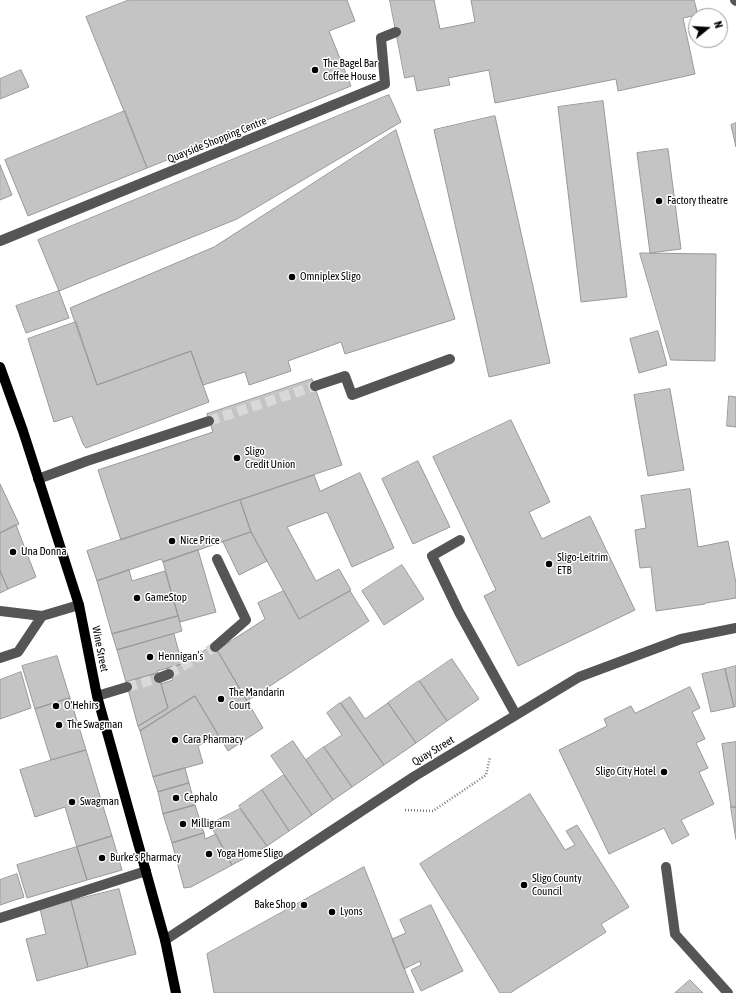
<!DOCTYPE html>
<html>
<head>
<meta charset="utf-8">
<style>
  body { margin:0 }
  #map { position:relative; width:736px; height:993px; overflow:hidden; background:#fff; font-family:"Asap Condensed",sans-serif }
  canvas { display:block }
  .north { position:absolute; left:688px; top:8px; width:40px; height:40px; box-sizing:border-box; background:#fff; border:1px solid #999; border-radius:50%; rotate:72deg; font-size:11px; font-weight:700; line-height:16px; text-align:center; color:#000 }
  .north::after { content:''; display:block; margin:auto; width:14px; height:18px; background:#000; clip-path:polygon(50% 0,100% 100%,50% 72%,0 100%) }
</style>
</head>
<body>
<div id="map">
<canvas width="736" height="993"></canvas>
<div class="north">N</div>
</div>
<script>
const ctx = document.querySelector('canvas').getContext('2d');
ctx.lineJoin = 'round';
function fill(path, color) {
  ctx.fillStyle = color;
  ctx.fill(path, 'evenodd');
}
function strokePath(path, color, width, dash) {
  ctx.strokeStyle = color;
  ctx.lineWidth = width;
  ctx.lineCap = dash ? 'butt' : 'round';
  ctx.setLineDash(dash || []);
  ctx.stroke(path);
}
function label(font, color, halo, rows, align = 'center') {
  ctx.font = font + ' "Asap Condensed",sans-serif';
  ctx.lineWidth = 3;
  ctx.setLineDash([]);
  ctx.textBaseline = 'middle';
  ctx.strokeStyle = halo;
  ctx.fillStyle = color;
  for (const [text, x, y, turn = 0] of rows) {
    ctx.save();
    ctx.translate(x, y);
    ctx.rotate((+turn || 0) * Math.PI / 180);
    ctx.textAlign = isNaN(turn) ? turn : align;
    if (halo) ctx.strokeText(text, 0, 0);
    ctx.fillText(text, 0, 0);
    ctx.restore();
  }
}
const building = new Path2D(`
  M129,0H347L355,21L329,31L351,86L147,168L86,17Z
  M390,0H434L440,29L475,22L471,0H694L698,15L683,18L695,74L618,91L616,79L495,103L489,70L448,78L450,85L417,91L414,76L405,78Z
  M21,70L29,87L0,99V79Z
  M389,95L401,122L237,219L59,291L38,240Z
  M603,101L627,297L581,302L558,107Z
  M125,111L147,168L28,216L5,160Z
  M495,116L550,363L489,377L434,130Z
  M736,123V147L731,125Z
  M396,130L455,319L345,354L341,342L288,361L291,371L249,385L245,372L203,385L191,351L97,385L70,308L214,247Z
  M668,149L681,249L650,253L637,153Z
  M0,165L12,195L0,200Z
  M640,253L716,254L715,361L671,360Z
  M59,291L69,318L26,333L16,306Z
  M76,322L97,385L191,351L209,402L86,448L83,444L72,416L54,422L28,339Z
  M658,331L667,365L639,373L630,339Z
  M312,379L342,465L121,540L98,470L213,432L207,414Z
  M670,389L684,470L648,476L634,395Z
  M729,396L736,397V427L727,426Z
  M511,420L550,502L529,512L542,539L590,516L635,610L518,666L484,596L496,590L433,457Z
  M418,461L450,527L413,544L382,479Z
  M360,473L394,548L352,567L327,512L287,527L316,581L339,569L351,590L299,619L251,532L240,500L314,475L320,491Z
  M0,484L19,524L0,533Z
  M690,489L698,547L728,541L736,583V598L706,603L705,604L656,611L651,567L640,568L635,530L646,528L641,496Z
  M240,500L251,532L163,562L161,559L97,581L87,551Z
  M16,525L36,577L8,589L0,571V533Z
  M251,532L267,561L239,575L223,542Z
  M198,550L216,612L180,622L163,562Z
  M402,565L424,599L384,625L362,591Z
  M129,570L132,581L165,571L178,616L112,634L97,581Z
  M0,571L8,589L0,593Z
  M284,591L299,619L350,591L369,621L247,701L217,650L265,619L258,603Z
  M178,616L182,631L117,650L112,634Z
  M174,634L182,664L157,671L158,673L126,682L117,650Z
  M214,645L263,728L228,751L195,696L140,731L138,726L168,708L161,684L173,680L167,668L182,664Z
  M57,656L70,698L35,709L22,666Z
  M452,659L479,699L447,721L420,681Z
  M736,666V706L734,707L725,669Z
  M725,669L734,707L711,712L702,674Z
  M21,672L31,708L0,719V680Z
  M158,673L168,708L138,726L126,682Z
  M419,681L447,721L416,743L388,703Z
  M690,687L700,708L692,712L705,739L696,743L708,768L699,772L714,804L681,820L689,835L672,844L664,828L609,854L559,750L607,726L604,719L631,706L635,713Z
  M195,696L218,735L198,746L203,763L153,777L140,731Z
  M350,697L365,719L388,703L416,743L384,765L341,703Z
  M70,698L86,750L51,760L35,709Z
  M340,703L384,765L352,787L324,747L342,735L327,713Z
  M293,741L333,800L312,815L271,756Z
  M736,742V807H731L722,744Z
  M324,747L352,787L333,800L306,760Z
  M86,750L112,836L77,847L65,807L35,817L20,770Z
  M185,768L189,783L158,792L153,777Z
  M284,775L312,815L289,831L262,790Z
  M189,783L195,805L163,814L158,792Z
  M262,790L289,831L267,846L239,806Z
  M530,794L565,850L575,845L566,831L577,825L629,907L601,924L606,932L510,993H500L420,864Z
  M195,805L204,833L172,843L163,814Z
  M731,807H736V839Z
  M240,809L267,846L232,865L210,824Z
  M204,833L205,839L216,834L232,865L191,887L184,888L172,843Z
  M112,836L122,870L87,880L77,847Z
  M77,847L87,880L27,898L17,865Z
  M364,867L414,993H214L207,954Z
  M17,874L24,897L0,905V880Z
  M119,889L136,954L88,967L71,901Z
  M71,901L88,967L37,981L26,939L46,934L40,909Z
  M431,905L463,971L421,991L411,970L421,965L420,961L404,969L392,939L406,933L400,920Z
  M690,980L703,993H675Z`);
fill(building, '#c4c4c4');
strokePath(building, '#999', 1);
strokePath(new Path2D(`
  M209,421L315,386
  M169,674L215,647
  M127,687L159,678`), '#d9d9d9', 10, [10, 5]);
strokePath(new Path2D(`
  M405,810L433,811L486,775L490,757`), '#777', 2.5, [1, 2]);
strokePath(new Path2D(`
  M735,0L736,1
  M0,241L385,84L381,38L396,32
  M315,386L345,376L352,395L450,359
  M38,479L87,461L209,421
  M460,540L432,556L459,612L516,715
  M0,611L42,616L79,605
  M215,647L246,620L217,559
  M0,658L18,652L42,616
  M159,678L169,674
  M97,696L127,687
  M666,867L675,934L728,993
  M0,918L146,871
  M165,940L415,776L579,677L681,639L736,628`), '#555', 10);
strokePath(new Path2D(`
  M0,367L23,431L79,605L97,696L165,940L176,993`), '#000', 10);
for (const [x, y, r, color] of [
  [315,70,4,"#000"],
  [659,201,4,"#000"],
  [292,277,4,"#000"],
  [237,458,4,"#000"],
  [172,541,4,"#000"],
  [13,552,4,"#000"],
  [549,564,4,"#000"],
  [137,598,4,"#000"],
  [150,657,4,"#000"],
  [221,699,4,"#000"],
  [56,706,4,"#000"],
  [59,725,4,"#000"],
  [175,740,4,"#000"],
  [664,772,4,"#000"],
  [176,798,4,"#000"],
  [72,802,4,"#000"],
  [183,824,4,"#000"],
  [209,854,4,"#000"],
  [102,858,4,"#000"],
  [524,885,4,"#000"],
  [304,905,4,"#000"],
  [332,912,4,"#000"]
]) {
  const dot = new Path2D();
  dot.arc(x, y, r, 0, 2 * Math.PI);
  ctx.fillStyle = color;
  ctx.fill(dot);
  strokePath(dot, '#fff', 1.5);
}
label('11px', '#000', '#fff', [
  ["The Bagel Bar",323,64],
  ["Coffee House",323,77],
  ["Factory theatre",667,201],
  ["Omniplex Sligo",300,277],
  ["Sligo",245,452],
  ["Credit Union",245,465],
  ["Nice Price",180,541],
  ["Una Donna",21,552],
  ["Sligo-Leitrim",557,558],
  ["ETB",557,571],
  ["GameStop",145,598],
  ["Hennigan’s",158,657],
  ["The Mandarin",229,693],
  ["Court",229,706],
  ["O'Hehirs",64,706],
  ["The Swagman",67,725],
  ["Cara Pharmacy",183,740],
  ["Sligo City Hotel",656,772,"right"],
  ["Cephalo",184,798],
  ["Swagman",80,802],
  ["Milligram",191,824],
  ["Yoga Home Sligo",217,854],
  ["Burke's Pharmacy",110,858],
  ["Sligo County",532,879],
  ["Council",532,892],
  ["Bake Shop",296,905,"right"],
  ["Lyons",340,912]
], 'left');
label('11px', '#000', '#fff', [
  ["Quayside Shopping Centre",217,140,-22],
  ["Wine Street",100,649,79],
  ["Quay Street",433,751,-31]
]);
</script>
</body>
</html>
